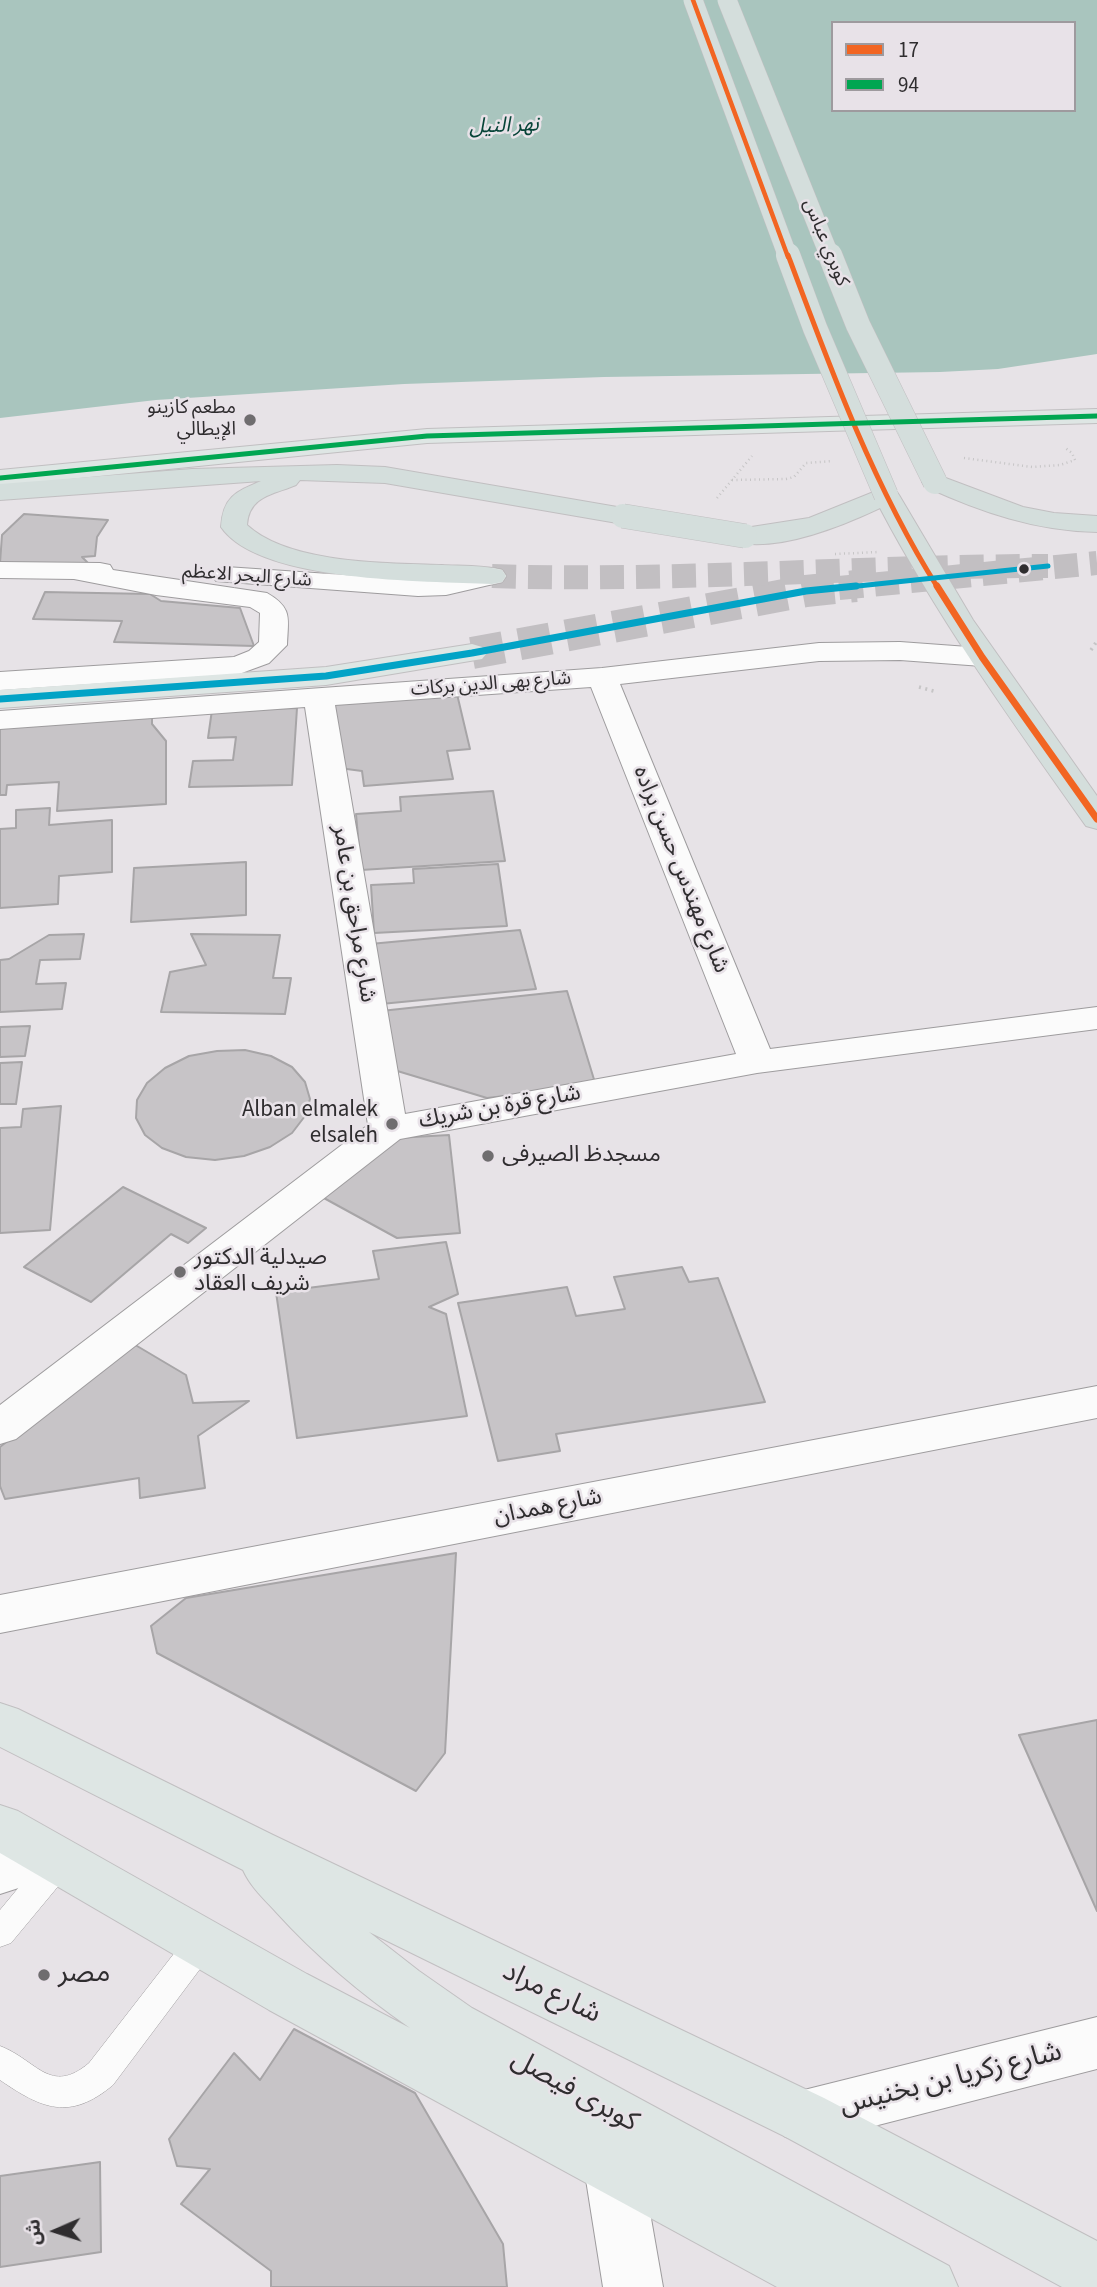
<!DOCTYPE html>
<html>
<head>
<meta charset="utf-8">
<style>
  body { margin:0 }
  #map { position:relative; width:1097px; height:2287px; overflow:hidden; background:#e7e3e7; font-family:"Source Sans 3","Noto Sans Arabic",sans-serif }
  canvas { display:block }
  .legend { position:absolute; left:831px; top:21px; width:245px; height:91px; box-sizing:border-box; background:#e8e2e8; border:2px solid #9e9a9e; margin:0; padding:9px 12px; list-style:none; font-size:21px; color:#2f2d2f }
  .legend li { display:flex; align-items:center; gap:14px; height:35px }
  .legend b { width:35px; border:2px solid #9e9a9e }
  .north { position:absolute; left:21px; top:2196px; width:70px; height:70px; -webkit-text-stroke:5px #e8e2e8; paint-order:stroke; rotate:267deg; font-size:19px; font-weight:700; line-height:28px; text-align:center; color:#2f2d2f }
  .north::after { content:''; display:block; margin:auto; width:24px; height:32px; background:#2f2d2f; clip-path:polygon(50% 0,100% 100%,50% 72%,0 100%) }
</style>
</head>
<body>
<div id="map">
<canvas width="1097" height="2287"></canvas>
<ul class="legend">
<li><b style="height:9px;background:#f26522"></b>17</li>
<li><b style="height:9px;background:#00a651"></b>94</li>
</ul>
<div class="north">ش</div>
</div>
<script>
const ctx = document.querySelector('canvas').getContext('2d');
ctx.lineJoin = 'round';
function fill(path, color) {
  ctx.fillStyle = color;
  ctx.fill(path, 'evenodd');
}
function strokePath(path, color, width, dash) {
  ctx.strokeStyle = color;
  ctx.lineWidth = width;
  ctx.lineCap = dash ? 'butt' : 'round';
  ctx.setLineDash(dash || []);
  ctx.stroke(path);
}
function label(font, color, halo, rows, align = 'center') {
  ctx.font = font + ' "Source Sans 3","Noto Sans Arabic",sans-serif';
  ctx.lineWidth = 5;
  ctx.setLineDash([]);
  ctx.textBaseline = 'middle';
  ctx.strokeStyle = halo;
  ctx.fillStyle = color;
  for (const [text, x, y, turn = 0] of rows) {
    ctx.save();
    ctx.translate(x, y);
    ctx.rotate((+turn || 0) * Math.PI / 180);
    ctx.textAlign = isNaN(turn) ? turn : align;
    if (halo) ctx.strokeText(text, 0, 0);
    ctx.fillText(text, 0, 0);
    ctx.restore();
  }
}
fill(new Path2D(`
  M0,0H1097V354L998,369L940,372L604,377L404,384L156,400L0,418ZM833,23H1074V110H833Z`), '#a9c5be');
const building = new Path2D(`
  M24,514L108,520L97,537L95,556L82,557L91,566L0,563L2,535Z
  M45,592L150,594L161,601L240,608L254,646L114,642L122,621L33,619Z
  M457,694L470,749L447,751L453,779L364,786L362,771L339,768L330,703Z
  M297,708L292,785L189,787L193,761L233,760L236,737L208,738L212,710Z
  M152,715V724L166,741V804L57,811L59,782L7,785L6,795H0V725Z
  M493,791L505,861L361,870L356,814L401,811L400,797Z
  M50,808L49,825L112,820V872L59,876L58,904L0,908V829L16,828V810Z
  M246,862V915L131,922L134,868Z
  M498,864L507,926L374,933L371,885L414,883L413,869Z
  M520,930L536,989L381,1004L370,944Z
  M84,934L80,959L40,960L36,984L66,983L62,1009L0,1012V960L9,959L49,935Z
  M191,934L280,935L273,978H291L285,1014L161,1012L170,972L206,965Z
  M567,991L596,1086L487,1098L394,1070L381,1011Z
  M30,1026L25,1056L0,1057V1027Z
  M245,1050L271,1056L292,1067L305,1082L310,1099L305,1116L292,1133L270,1147L244,1156L215,1160L186,1157L162,1148L145,1135L136,1118L137,1100L147,1083L165,1068L189,1056L217,1051Z
  M22,1062L16,1104H0V1063Z
  M61,1106L50,1230L0,1233V1128L21,1127L23,1109Z
  M449,1135L460,1233L397,1238L322,1197L396,1138Z
  M123,1187L206,1228L188,1243L171,1234L91,1302L24,1267Z
  M446,1242L458,1294L429,1307L446,1314L467,1416L297,1438L276,1292L379,1279L373,1251Z
  M682,1267L689,1282L718,1278L765,1402L556,1434L560,1451L498,1461L458,1303L567,1287L576,1316L625,1309L614,1277Z
  M132,1343L186,1375L193,1403L249,1401L198,1436L205,1488L140,1498L139,1478L5,1499L0,1486V1447Z
  M456,1553L445,1753L416,1791L157,1653L151,1626L186,1598Z
  M1097,1720V1911L1019,1735Z
  M294,2029L415,2093L503,2244L507,2287H271V2271L181,2204L210,2169L177,2166L169,2139L234,2053L260,2080Z
  M100,2162L101,2252L0,2267V2176Z`);
fill(building, '#c7c4c7');
strokePath(building, '#a7a5a7', 2);
strokePath(new Path2D(`
  M839,588L1097,563`), '#c2bfc2', 24, [24, 12]);
strokePath(new Path2D(`
  M472,653L806,591L856,586`), '#c2bfc2', 32, [32, 16]);
strokePath(new Path2D(`
  M492,576C678,582 862,566 1048,566`), '#c2bfc2', 24, [24, 12]);
const service = new Path2D(`
  M59,1849L70,1852L74,1862L70,1872L11,1943L0,1947V1910L48,1852Z
  M201,1929L212,1933L217,1943L212,1953L113,2085C70,2121 42,2109 0,2080V2046C37,2060 50,2096 89,2063L190,1933Z`);
const minor = new Path2D(`
  M0,562L100,563L110,565L113,570L267,593C293,608 288,618 287,645L269,663L239,674L0,690V672L234,657L249,651L259,642L260,613L250,607L156,595L74,579L0,578Z
  M226,567L418,580L446,579L492,568L502,570L506,576L502,582L446,595L418,596L216,581L212,575L216,569Z
  M900,642L982,648L992,651L997,657L992,663L982,666L900,660L819,661L620,684L770,1049L1097,1007V1029L757,1073L400,1139L16,1439L0,1444V1405L368,1125L305,707L0,729V711L602,668L819,643ZM591,687L736,1054L405,1114L335,705Z
  M1097,1386V1418L0,1633V1595Z
  M50,1833L68,1840L76,1856L68,1872L0,1894V1848Z
  M1097,2017V2069L804,2144L784,2136L775,2117L784,2098L804,2090Z
  M613,2139L634,2147L642,2167L663,2287H603L584,2167L592,2147Z`);
const primary = new Path2D(`
  M1097,409V423L427,443L0,486V470L427,429Z
  M472,644L482,647L487,653L482,659L326,685L0,708V690L326,667Z
  M0,1703L18,1709L273,1835L824,2098L1097,2241V2287H1062L784,2136L369,1932L419,1971L472,2008L949,2266L958,2287H777L269,2010L0,1853V1805L18,1811L307,1974L410,2028C361,1994 316,1956 276,1912C264,1899 250,1886 243,1870L0,1747Z`);
const trunk = new Path2D(`
  M337,465L385,467L623,508L632,510L636,516L632,522L623,524L385,483L300,480L296,485C272,495 249,496 247,525C289,564 387,563 442,565C462,566 483,565 502,570L506,576L502,582L492,584C427,581 259,583 221,527C223,497 235,492 261,481L0,500V484L192,469Z
  M935,474L1023,507L1054,513L1097,516V532C1036,531 981,512 926,487L922,482L926,477Z
  M886,487L895,489L899,495L973,620L1097,796V829L1086,826C1013,723 939,620 880,508C842,526 778,552 735,542L732,536L735,530L745,528L809,518Z`);
strokePath(service, '#9e9c9e', 1);
strokePath(minor, '#9e9c9e', 2);
strokePath(primary, '#c1bfc1', 2);
strokePath(trunk, '#c1bfc1', 2);
strokePath(new Path2D(`
  M964,458L1032,467L1060,465L1075,460L1072,453L1064,447
  M732,480L786,479L794,477L806,463L833,461
  M717,498L752,456
  M835,554L879,552`), '#c6c5c6', 2.5, [1, 3.5]);
strokePath(new Path2D(`
  M1091,650L1097,641
  M919,687L937,692`), '#c6c5c6', 3.5, [2, 4.5]);
fill(service, '#fbfbfb');
fill(minor, '#fbfbfb');
fill(primary, '#dee6e4');
fill(trunk, '#d4dedc');
const trunkBridgeFar1 = new Path2D(`
  M693,0L788,257
  M727,0L830,257`);
const trunkBridge = new Path2D(`
  M788,255L815,328L886,495
  M830,255L858,325L935,482
  M623,516L745,536`);
strokePath(trunkBridgeFar1, '#c1bfc1', 20, []);
strokePath(trunkBridge, '#c1bfc1', 25, []);
strokePath(trunkBridgeFar1, '#d4dedc', 19);
strokePath(trunkBridge, '#d4dedc', 24);
strokePath(new Path2D(`
  M693,0L788,257`), '#f26522', 4.5);
strokePath(new Path2D(`
  M788,255C830,368 873,485 938,588`), '#f26522', 5);
strokePath(new Path2D(`
  M937,586L982,657L1097,819`), '#f26522', 7);
strokePath(new Path2D(`
  M0,478L427,436L1097,416`), '#00a651', 5);
strokePath(new Path2D(`
  M839,588L1048,566`), '#02a3c6', 5);
strokePath(new Path2D(`
  M0,699L326,676L472,653L806,591L856,586`), '#02a3c6', 7);
for (const [x, y, r, color] of [
  [250,420,7,"#6f6d6f"],
  [1024,569,6,"#2f2d2f"],
  [392,1124,7,"#6f6d6f"],
  [488,1156,7,"#6f6d6f"],
  [180,1272,7,"#6f6d6f"],
  [44,1975,7,"#6f6d6f"]
]) {
  const dot = new Path2D();
  dot.arc(x, y, r, 0, 2 * Math.PI);
  ctx.fillStyle = color;
  ctx.fill(dot);
  strokePath(dot, '#e8e2e8', 2.5);
}
label('19px', '#2f2d2f', '#e8e2e8', [
  ["كوبري عباس",825,243,68],
  ["شارع البحر الاعظم",247,577,4],
  ["شارع بهى الدين بركات",491,685,-4]
]);
label('19px', '#2f2d2f', '#e8e2e8', [
  ["مطعم كازينو",236,409],
  ["الإيطالي",236,431]
], 'right');
label('italic 21px', '#074438', '#e8e2e8', [
  ["نهر النيل",504,127,-2]
]);
label('23px', '#2f2d2f', '#e8e2e8', [
  ["شارع مهندس حسن براده",680,870,68],
  ["شارع مراحق بن عامر",353,914,81],
  ["شارع قرة بن شريك",500,1108,-10],
  ["شارع همدان",548,1508,-11]
]);
label('23px', '#2f2d2f', '#e8e2e8', [
  ["Alban elmalek",378,1111,"right"],
  ["elsaleh",378,1137,"right"],
  ["مسجدظ الصيرفى",502,1156],
  ["صيدلية الدكتور",194,1259],
  ["شريف العقاد",194,1285]
], 'left');
label('28px', '#2f2d2f', '#e8e2e8', [
  ["مصر",58,1975]
], 'left');
label('28px', '#2f2d2f', '#e8e2e8', [
  ["شارع مراد",551,1994,26],
  ["شارع زكريا بن بخنيس",951,2080,-14],
  ["كوبرى فيصل",574,2092,29]
]);
</script>
</body>
</html>
